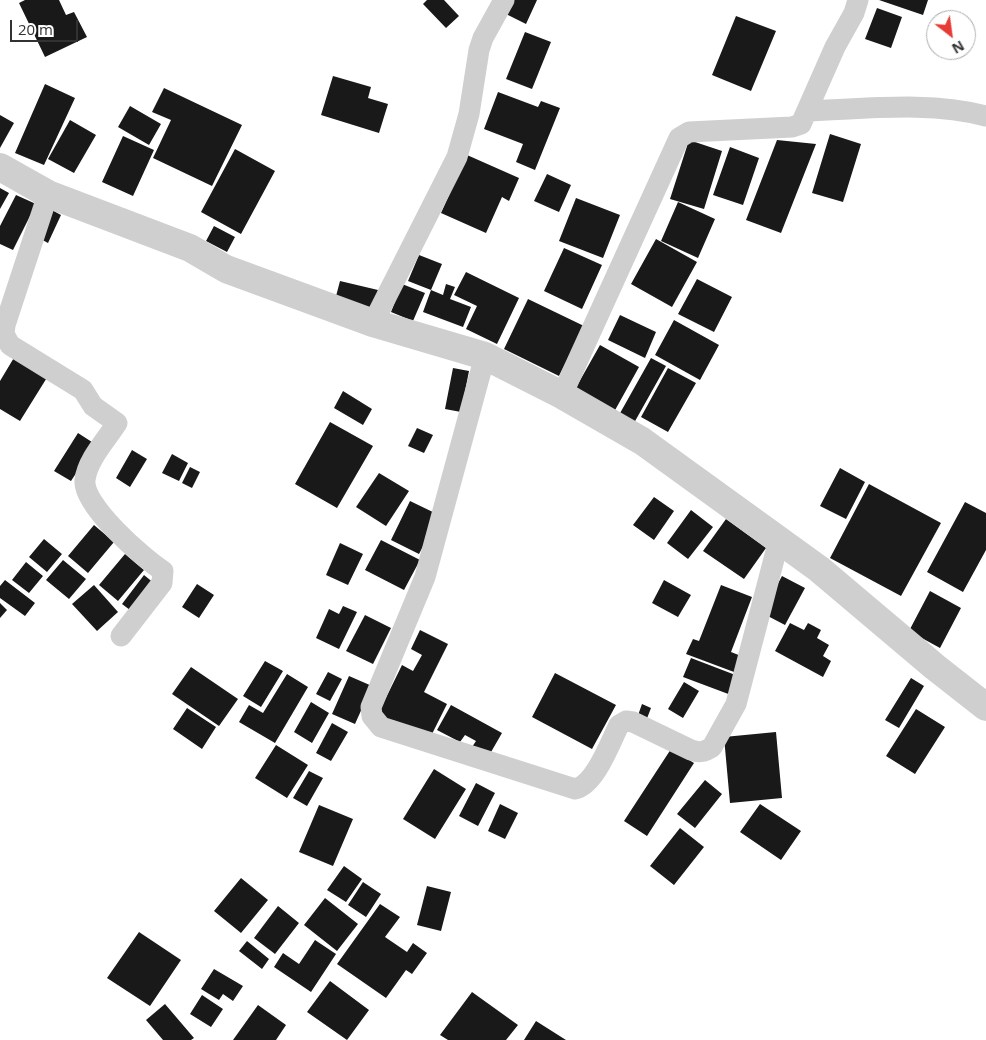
<!DOCTYPE html>
<html>
<head>
<meta charset="utf-8">
<style>
  body { margin:0 }
  #map { position:relative; width:986px; height:1040px; overflow:hidden; background:#fff; font-family:"Open Sans",sans-serif }
  canvas { display:block }
  .north { position:absolute; left:926px; top:10px; width:50px; height:50px; box-sizing:border-box; background:#fff; border:1px solid #adadad; border-radius:50%; rotate:150deg; font-size:14px; font-weight:700; line-height:20px; text-align:center; color:#323232 }
  .north::after { content:''; display:block; margin:auto; width:18px; height:22px; background:#e73c36; clip-path:polygon(50% 0,100% 100%,50% 72%,0 100%) }
  .scale { position:absolute; left:10px; top:20px; width:68px; height:22px; box-sizing:border-box; border:2px solid #323232; border-top:0; padding-left:6px; font-size:15px; line-height:18px; white-space:nowrap; color:#323232; -webkit-text-stroke:4px #fff; paint-order:stroke }
</style>
</head>
<body>
<div id="map">
<canvas width="986" height="1040"></canvas>
<div class="north">N</div>
<div class="scale">20 m</div>
</div>
<script>
const ctx = document.querySelector('canvas').getContext('2d');
ctx.lineJoin = 'round';
function fill(path, color) {
  ctx.fillStyle = color;
  ctx.fill(path, 'evenodd');
}
function strokePath(path, color, width, dash) {
  ctx.strokeStyle = color;
  ctx.lineWidth = width;
  ctx.lineCap = dash ? 'butt' : 'round';
  ctx.setLineDash(dash || []);
  ctx.stroke(path);
}
fill(new Path2D(`
  M25,0H59L66,15L74,12L87,37L45,57L19,3Z
  M427,0H444L459,16L446,28L423,4Z
  M513,0H537L526,24L506,14Z
  M879,0H928L923,15Z
  M877,8L902,17L891,48L865,39Z
  M736,16L776,31L751,91L712,75Z
  M525,32L551,42L532,89L506,79Z
  M333,76L371,87L368,98L388,104L379,133L321,115Z
  M45,84L75,98L44,165L15,153Z
  M164,88L242,125L212,186L153,158L171,120L152,112Z
  M498,92L538,107L541,101L560,108L535,170L516,162L523,144L484,129Z
  M130,106L161,124L149,145L118,127Z
  M0,115L14,123L0,148Z
  M70,120L96,135L74,173L48,159Z
  M830,134L861,144L843,202L812,193Z
  M123,136L154,150L133,196L102,182Z
  M689,140L722,151L704,209L670,199Z
  M777,140L816,144L781,233L746,220Z
  M730,147L759,158L743,205L713,195Z
  M235,149L275,171L241,234L201,212Z
  M467,155L519,178L509,201L502,197L486,233L441,213Z
  M547,174L571,185L559,212L534,201Z
  M0,188L9,193L0,209Z
  M16,195L36,204L13,250L0,244V226Z
  M576,198L620,215L603,258L559,241Z
  M678,202L715,219L698,258L661,241Z
  M50,209L61,215L48,243L37,237Z
  M214,226L235,237L227,252L206,241Z
  M656,239L697,262L672,307L631,284Z
  M564,248L602,265L582,309L544,291Z
  M419,255L442,264L431,290L408,281Z
  M466,272L519,298L497,344L466,329L477,306L454,295Z
  M697,279L732,297L714,332L678,314Z
  M340,281L378,290L374,309L335,300Z
  M402,284L425,293L413,321L391,312Z
  M446,284L455,287L450,299L471,307L463,327L423,312L431,290L443,295Z
  M528,299L584,326L559,376L504,349Z
  M620,315L656,332L645,358L608,340Z
  M674,320L719,345L700,380L655,355Z
  M600,345L639,367L614,412L574,391Z
  M15,356L48,376L20,421L0,409V381Z
  M651,358L666,366L634,423L619,415Z
  M453,368L469,371L461,412L445,409Z
  M668,368L696,383L668,432L641,417Z
  M343,391L372,409L363,425L334,408Z
  M330,422L373,446L337,508L295,484Z
  M417,428L433,435L424,453L408,446Z
  M78,433L95,444L71,481L54,471Z
  M132,450L147,459L130,487L116,478Z
  M172,454L188,463L179,481L162,473Z
  M190,467L200,472L192,488L182,483Z
  M840,468L865,482L846,519L820,506Z
  M379,473L409,491L386,526L356,507Z
  M869,484L941,523L901,596L830,558Z
  M654,497L674,511L654,540L633,525Z
  M410,501L439,515L419,554L391,540Z
  M965,502L986,513V550L963,592L927,572Z
  M691,510L713,527L688,559L667,543Z
  M726,519L766,548L744,579L703,551Z
  M94,525L114,542L88,573L68,556Z
  M44,539L62,554L47,572L29,557Z
  M381,540L420,560L404,590L365,570Z
  M340,543L363,554L348,585L326,575Z
  M125,554L144,570L118,601L99,585Z
  M63,560L86,579L69,599L46,580Z
  M26,562L43,576L29,593L12,580Z
  M144,575L155,584L134,613L122,604Z
  M782,576L805,588L785,625L762,613Z
  M5,580L35,603L25,616L0,598V586Z
  M664,580L691,595L678,617L652,603Z
  M197,584L214,595L199,618L182,607Z
  M94,585L118,612L97,631L72,604Z
  M721,585L752,597L731,652L741,656L734,672L686,654L693,639L699,641Z
  M930,591L961,608L940,648L909,631Z
  M0,603L7,610L0,618Z
  M343,606L357,612L339,649L316,638L329,609L339,614Z
  M365,615L391,628L373,664L346,651Z
  M790,623L804,630L808,623L821,630L817,638L829,645L823,656L831,661L823,677L775,651Z
  M420,630L448,644L424,692L447,704L429,740L378,714L402,665L413,671L422,655L411,649Z
  M691,658L738,676L731,695L683,677Z
  M265,661L283,671L261,707L243,696Z
  M191,667L238,699L219,726L172,694Z
  M328,672L342,679L330,701L316,694Z
  M555,673L616,705L592,749L532,717Z
  M287,674L308,687L275,743L239,722L249,705L263,713Z
  M349,676L372,686L355,724L332,714Z
  M911,678L924,686L899,728L885,720Z
  M684,682L699,691L683,718L668,709Z
  M311,702L329,713L312,743L294,732Z
  M642,704L651,708L646,721L637,718Z
  M451,705L502,733L487,759L470,750L476,741L465,735L460,742L437,730Z
  M187,708L216,727L202,749L173,729Z
  M916,709L945,727L915,774L886,756Z
  M332,723L348,732L331,761L316,753Z
  M776,732L782,798L730,803L724,737Z
  M276,745L308,765L287,798L255,778Z
  M671,749L694,763L647,836L624,821Z
  M434,769L466,789L435,839L403,819Z
  M309,771L323,778L307,806L293,798Z
  M705,780L722,794L695,828L677,814Z
  M476,783L495,793L478,826L459,816Z
  M500,804L518,813L505,839L488,831Z
  M760,804L801,831L781,860L740,832Z
  M319,805L353,819L333,866L299,852Z
  M680,828L704,847L674,885L650,866Z
  M344,866L362,879L346,902L327,890Z
  M241,878L268,900L241,933L214,911Z
  M363,882L381,894L366,917L348,905Z
  M427,886L451,892L441,931L417,925Z
  M325,898L358,924L337,951L304,925Z
  M380,904L400,917L385,937L407,952L413,943L427,953L412,974L406,970L386,998L337,964Z
  M278,906L299,923L275,954L254,938Z
  M139,932L181,960L150,1006L107,978Z
  M315,940L336,954L311,992L274,967L283,953L299,964Z
  M247,941L269,959L262,969L239,951Z
  M214,969L243,986L233,1001L223,994L219,1000L201,989Z
  M330,981L369,1010L347,1040L307,1012Z
  M472,992L518,1025L506,1040H448L440,1035Z
  M202,995L223,1009L211,1027L190,1014Z
  M165,1004L194,1038L191,1040H163L146,1020Z
  M258,1005L286,1025L276,1040H233Z
  M536,1021L566,1040H524Z`), '#191919');
strokePath(new Path2D(`
  M808,111C866,109 930,101 986,116
  M48,194L5,325L4,334L10,345L83,390L93,406L117,423C107,439 87,460 85,480C82,505 143,558 163,571L162,583L121,636
  M373,323L457,157L469,114L479,50L483,38L504,0
  M485,356L425,577L371,707L372,716L381,727L575,789C595,785 610,743 619,725L626,721L633,722L691,750C700,753 704,752 712,747L736,704L779,540
  M562,395L679,138L689,132L792,127L801,124L835,47L854,13L858,0`), '#cfcfcf', 21);
strokePath(new Path2D(`
  M0,167L48,194L190,248L226,269L373,323L485,356L562,395L642,441L819,569L935,667L986,707`), '#cfcfcf', 28);
</script>
</body>
</html>
